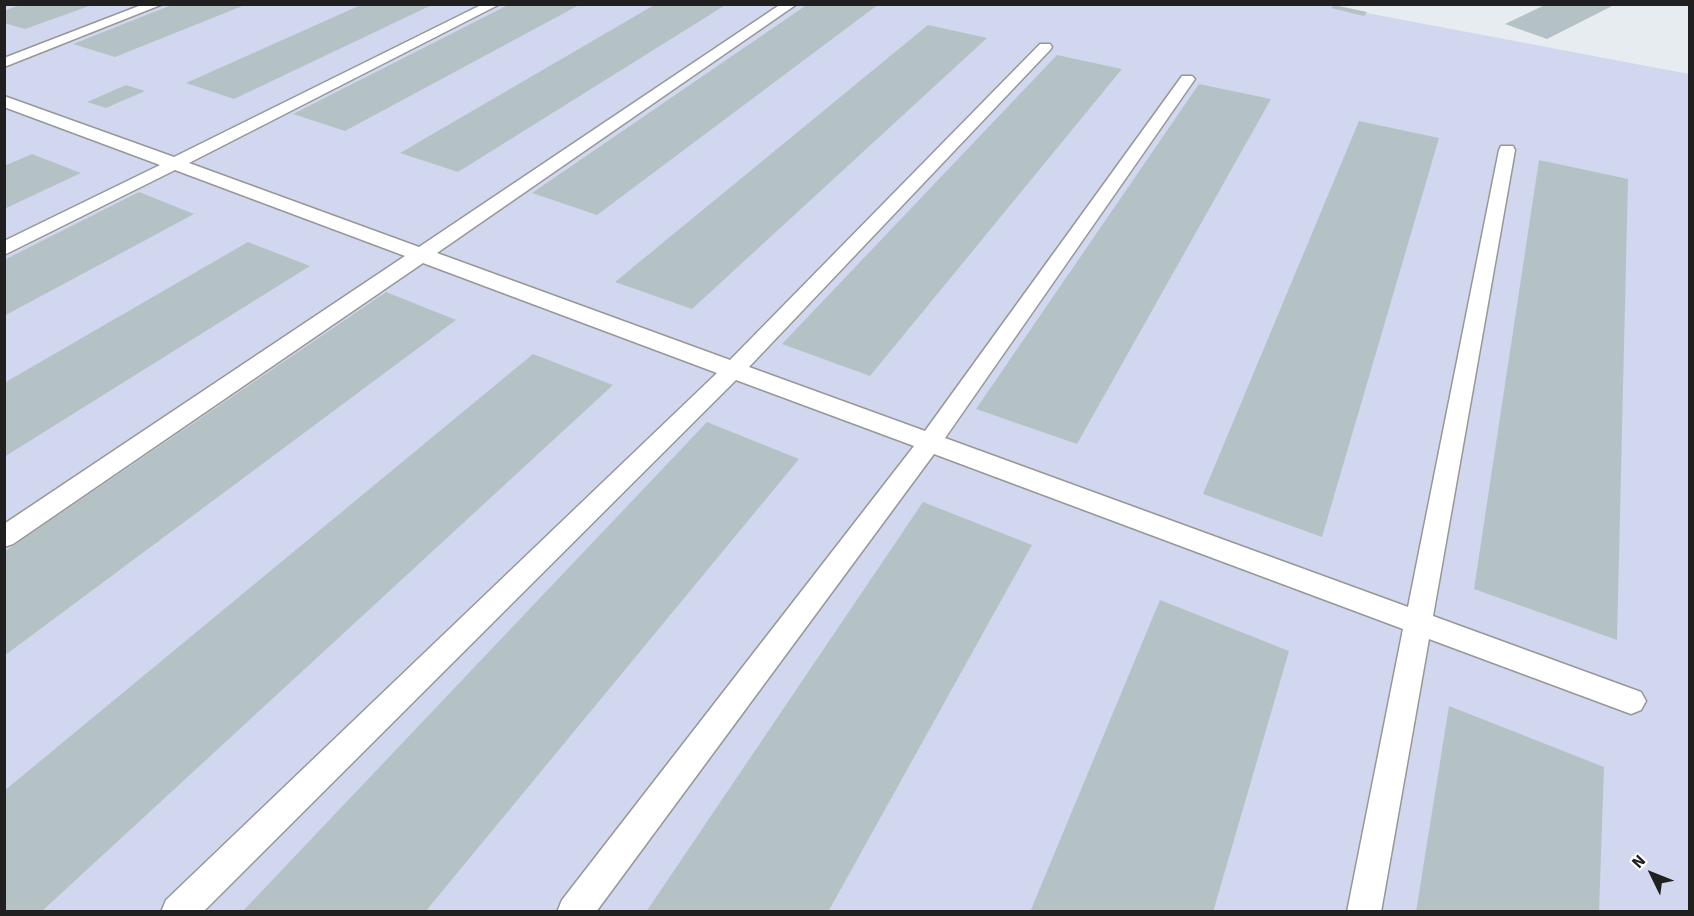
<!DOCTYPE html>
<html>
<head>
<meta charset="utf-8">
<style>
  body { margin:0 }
  #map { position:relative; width:1694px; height:916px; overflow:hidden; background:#e6ecf0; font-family:Signika,sans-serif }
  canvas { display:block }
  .frame { position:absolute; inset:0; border:6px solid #202020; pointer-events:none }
  .north { position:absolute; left:1622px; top:844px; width:60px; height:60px; -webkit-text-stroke:4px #fff; paint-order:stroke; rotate:313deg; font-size:16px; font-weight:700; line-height:24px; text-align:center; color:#202020 }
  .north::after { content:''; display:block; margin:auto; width:21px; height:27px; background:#202020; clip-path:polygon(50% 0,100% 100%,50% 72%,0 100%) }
</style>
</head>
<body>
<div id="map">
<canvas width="1694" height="916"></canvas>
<div class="frame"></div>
<div class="north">N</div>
</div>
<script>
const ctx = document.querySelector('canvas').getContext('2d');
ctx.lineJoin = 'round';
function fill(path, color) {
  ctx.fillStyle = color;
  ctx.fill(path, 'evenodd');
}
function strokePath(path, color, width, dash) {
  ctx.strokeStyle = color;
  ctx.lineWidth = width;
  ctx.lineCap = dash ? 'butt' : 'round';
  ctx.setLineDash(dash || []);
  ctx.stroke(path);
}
fill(new Path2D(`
  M1319,4L1689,74V911L5,912V5Z`), '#d1d7ef');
fill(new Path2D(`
  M22,4H92V5L25,29L4,23V11Z
  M174,4L245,5L115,57L73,44Z
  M363,4H434L234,99L186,83Z
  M510,4H581L345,131L293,114Z
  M656,4H727L458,172L400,153Z
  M808,4H879L597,215L532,193Z
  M1547,4H1616L1547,39L1505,24Z
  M1334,5L1367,12L1364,16L1331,8Z
  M928,25L987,38L692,309L615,282Z
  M1057,55L1122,69L870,376L782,344Z
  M1199,84L1271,99L1077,444L976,409Z
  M126,85L145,91L106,108L87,102Z
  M1359,121L1439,138L1322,537L1203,494Z
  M32,154L81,173L4,209V166Z
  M1539,160L1628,179L1617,640L1474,589Z
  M139,192L194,214L4,316V260Z
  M248,242L310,266L4,457V383Z
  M386,292L456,320L4,656V552Z
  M533,354L613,385L41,912H4V791Z
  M707,422L799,459L425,912H242Z
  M923,502L1032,545L828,912H646Z
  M1160,600L1289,651L1213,912H1030Z
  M1449,706L1604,767L1599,912H1416Z`), '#b5c2c5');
const service = new Path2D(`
  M144,4H163L4,67V58Z
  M483,4H500L189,163L419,247L781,4H797L437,253L730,360L1040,44H1050L1052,47L1050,50L749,367L925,431L1182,76H1192L1195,79L945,438L1408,607L1499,150L1501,146H1513L1515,150L1433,616L1641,692L1646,701L1641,710L1631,714L1429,639L1381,912H1347L1403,629L934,454L596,912H557L562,900L914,446L736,380L203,912H161L166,900L717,373L423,263L13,544L4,547V524L405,256L175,170L4,255V241L160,165L4,107V96L174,157Z`);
strokePath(service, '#979797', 3);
fill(service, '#fff');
</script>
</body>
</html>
